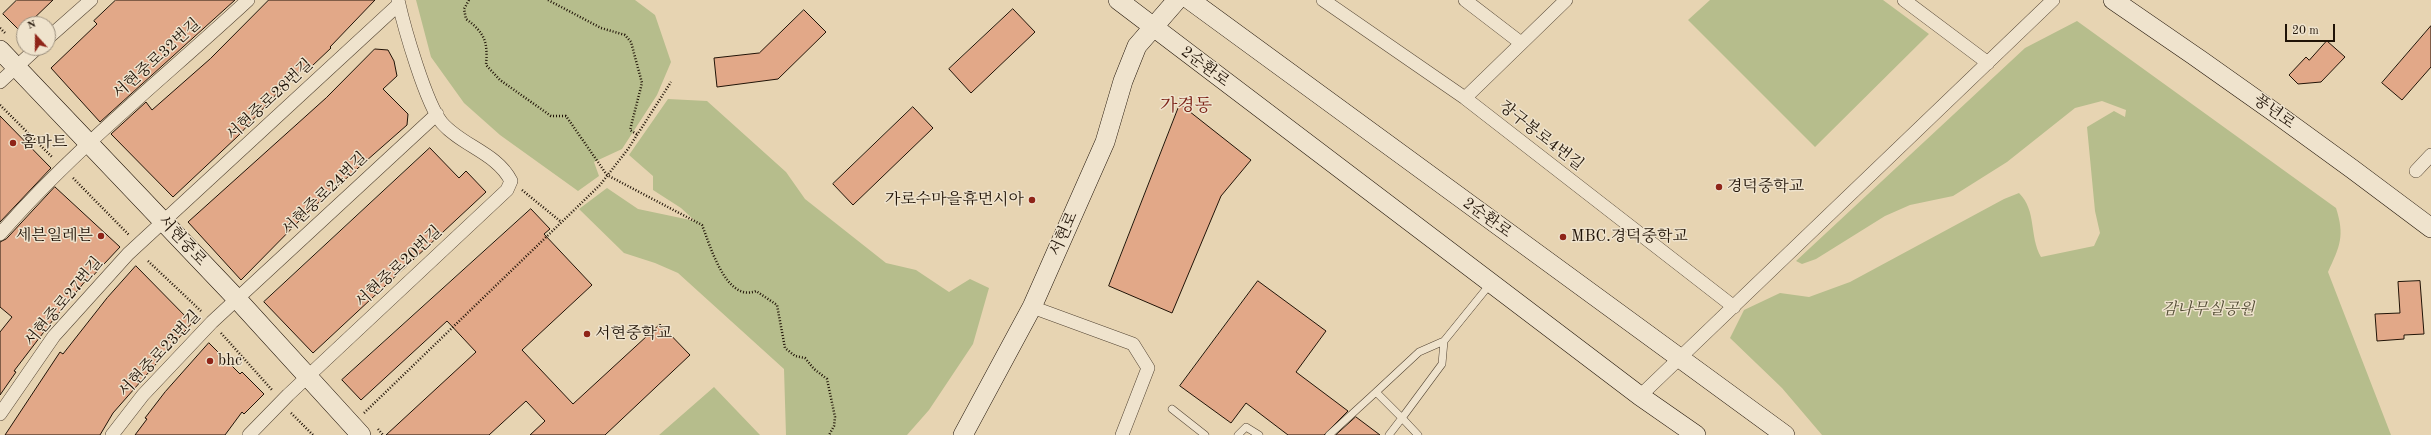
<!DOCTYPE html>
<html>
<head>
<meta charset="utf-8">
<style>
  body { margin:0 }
  #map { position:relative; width:2431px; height:435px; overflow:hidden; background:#e7d4b2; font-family:"Old Standard TT",serif }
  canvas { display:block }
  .north { position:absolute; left:16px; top:16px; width:40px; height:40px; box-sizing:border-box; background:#efe3cd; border:1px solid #9c907e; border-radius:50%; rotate:339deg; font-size:11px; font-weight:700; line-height:16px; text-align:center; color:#201307 }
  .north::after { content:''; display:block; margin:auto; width:14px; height:18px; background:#8f2418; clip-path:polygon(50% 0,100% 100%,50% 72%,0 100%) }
  .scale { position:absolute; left:2285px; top:24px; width:50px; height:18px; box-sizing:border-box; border:2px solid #201307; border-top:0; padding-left:5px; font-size:12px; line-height:14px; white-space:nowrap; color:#201307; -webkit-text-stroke:3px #efe3cd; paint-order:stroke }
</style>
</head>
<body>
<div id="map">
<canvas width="2431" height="435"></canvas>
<div class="north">N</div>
<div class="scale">20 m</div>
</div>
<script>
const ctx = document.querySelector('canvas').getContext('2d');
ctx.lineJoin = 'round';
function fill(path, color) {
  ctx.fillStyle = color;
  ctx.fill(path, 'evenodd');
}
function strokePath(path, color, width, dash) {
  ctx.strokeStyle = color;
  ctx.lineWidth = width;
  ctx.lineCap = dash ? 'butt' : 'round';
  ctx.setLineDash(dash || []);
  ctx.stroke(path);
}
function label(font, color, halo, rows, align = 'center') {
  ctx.font = font + ' "Old Standard TT","Noto Serif KR",serif';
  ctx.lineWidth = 3;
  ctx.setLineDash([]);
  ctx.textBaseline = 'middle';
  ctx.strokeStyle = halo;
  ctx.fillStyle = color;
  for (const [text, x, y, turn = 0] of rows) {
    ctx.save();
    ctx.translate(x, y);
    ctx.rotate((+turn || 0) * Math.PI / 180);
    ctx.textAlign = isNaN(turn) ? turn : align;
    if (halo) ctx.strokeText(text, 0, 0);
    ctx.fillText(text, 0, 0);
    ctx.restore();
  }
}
fill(new Path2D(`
  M416,0H635L655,15L671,62L657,95L622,149L594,162L599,176L578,191L500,135L464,103L431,57Z
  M1710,0H1883L1929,34L1815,147L1688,20Z
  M2077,21L2336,208C2345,236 2340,246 2328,272L2391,435H1822L1782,388L1730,338L1744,310L1780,293L1809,297L1850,282L2004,199L2019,193C2037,211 2029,236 2041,257L2094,246L2100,233L2095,211L2087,127L2114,111L2125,117L2126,110L2102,101L2075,108L2007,162L1953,196L1910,205L1885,216L1816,259L1802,264L1796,261L2025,48Z
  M668,99L707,101L786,172L805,199L886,263L916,270L949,292L970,279L989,288L973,344L929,410L907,435H786L784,369L678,273L655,263L624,253L579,209L607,188L638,209L695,221L681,208L653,190V176L629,155Z
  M714,387L760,435H659Z`), '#b6bd8c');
const building = new Path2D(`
  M17,0H53L28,24H24V28L21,32L3,14Z
  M116,0H235L100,122L51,68L97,24L94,21Z
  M269,0H375L330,47L331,48L312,66L309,63L281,89L238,136L173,197L111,134L146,102L152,110L210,59Z
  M1013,9L1035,32L971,93L949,69Z
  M804,10L826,32L778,79L717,87L714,58L759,53Z
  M2431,26V67L2402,100L2382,83Z
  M2327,41L2345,57L2321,82L2298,84L2289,75L2306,57L2309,60Z
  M375,49L388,50L394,61L397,76L383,89L408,114L407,125L308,212L241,280L188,222L326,98Z
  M1180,104L1251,160L1221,196L1172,313L1109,286Z
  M913,107L933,128L853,205L833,184Z
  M0,116L51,168L0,222Z
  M430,148L459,178L466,171L486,192L313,353L264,302Z
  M55,187L120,247L89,280L87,279L53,320L14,371L16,372L0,395V332L12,317L0,307V242L6,239Z
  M531,209L550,229L544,234L592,285L522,350L573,404L660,324L690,355L605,435H530L545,421L526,401L489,435H386L476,352L447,321L361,400L342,380Z
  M136,266L192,323L113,413L100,435H5L60,352L63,354L107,298Z
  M1258,281L1326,331L1296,372L1348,411L1324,435H1288L1246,403L1231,423L1180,386Z
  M2420,281L2424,334L2404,335V339L2377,341L2375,314L2400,313L2398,282Z
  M209,343L240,374L242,372L264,394L244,414L242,412L225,435H135L147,419L145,418L165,392Z
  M1356,417L1380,435H1336Z`);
fill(building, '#e2a888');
strokePath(building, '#201307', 1);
const lane = new Path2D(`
  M1444,341L1442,364L1402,418L1376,392L1419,352L1444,341L1491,283
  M1172,409L1205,435
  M1238,435L1246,427L1259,435
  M1329,435L1376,392
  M1389,435L1402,418L1418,435`);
const street = new Path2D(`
  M1323,0L1465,98L1734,307
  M1465,0L1521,43
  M1904,0L1988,63
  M48,38L91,0
  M0,82L37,48
  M1465,98L1566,0
  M2416,171L2431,155
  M0,234C75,148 165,77 248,0
  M1032,307L1133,344L1148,368L1122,435
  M1640,396L2053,0
  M0,414L54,336L128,254L399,4
  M112,435L143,395L212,322L437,114
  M249,435L288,395L507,190L511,181C497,153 462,146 442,123C426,104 404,27 398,0`);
const secondary = new Path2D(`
  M1118,0L1640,396L1696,435
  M1190,0L1785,435
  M2113,0C2221,73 2327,149 2431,228
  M0,50L237,299L361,435
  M963,435L1032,307L1105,142L1123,81L1137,46L1177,0`);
strokePath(lane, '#524332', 8);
strokePath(street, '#524332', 14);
strokePath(secondary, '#201307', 20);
strokePath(new Path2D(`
  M469,0L464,9L466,19C485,33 488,42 486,65L500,80L551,116H566L607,175L702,225C710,245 726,303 756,291L777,305L785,348L795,356L805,358L814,369L827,379L835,417L834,426L829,435
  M548,0L601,28L625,35L631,42L642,83L630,130L638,135
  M0,28L5,33
  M0,105L53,158
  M73,178L129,235
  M522,190L560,221
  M148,261L201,311
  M221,333L273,391
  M291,413L313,435
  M364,413L600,185L628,149L671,82
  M378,429L383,435`), '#201307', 2.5, [1, 2]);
strokePath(lane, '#efe3cd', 7);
strokePath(street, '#efe3cd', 13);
strokePath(secondary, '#efe3cd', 19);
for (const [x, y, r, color] of [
  [13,143,4,"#8f2418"],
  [1719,187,4,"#8f2418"],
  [1032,200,4,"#8f2418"],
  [101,236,4,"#8f2418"],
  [1563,237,4,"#8f2418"],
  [587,334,4,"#8f2418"],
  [210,361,4,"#8f2418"]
]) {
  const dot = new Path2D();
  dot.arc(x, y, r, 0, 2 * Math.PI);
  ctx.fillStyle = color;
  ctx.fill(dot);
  strokePath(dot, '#efe3cd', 1.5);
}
label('16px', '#201307', '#efe3cd', [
  ["서현중로32번길",157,59,-42],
  ["2순환로",1205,67,37],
  ["서현중로28번길",270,100,-43],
  ["풍년로",2274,112,36],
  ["장구봉로4번길",1541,136,38],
  ["서현중로24번길",325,194,-44],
  ["2순환로",1487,218,36],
  ["서현로",1064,234,-66],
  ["서현중로",182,241,47],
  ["서현중로20번길",399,267,-43],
  ["서현중로27번길",64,302,-50],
  ["서현중로23번길",160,354,-47]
]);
label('16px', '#201307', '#efe3cd', [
  ["홈마트",21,143],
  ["경덕중학교",1727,187],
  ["가로수마을휴먼시아",1024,200,"right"],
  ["세븐일레븐",93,236,"right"],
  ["MBC.경덕중학교",1571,237],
  ["서현중학교",595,334],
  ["bhc",218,361]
], 'left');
label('italic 16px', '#544e36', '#efe3cd', [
  ["감나무실공원",2208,310]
]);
label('18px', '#7a1f14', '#efe3cd', [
  ["가경동",1186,106]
]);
</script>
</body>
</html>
